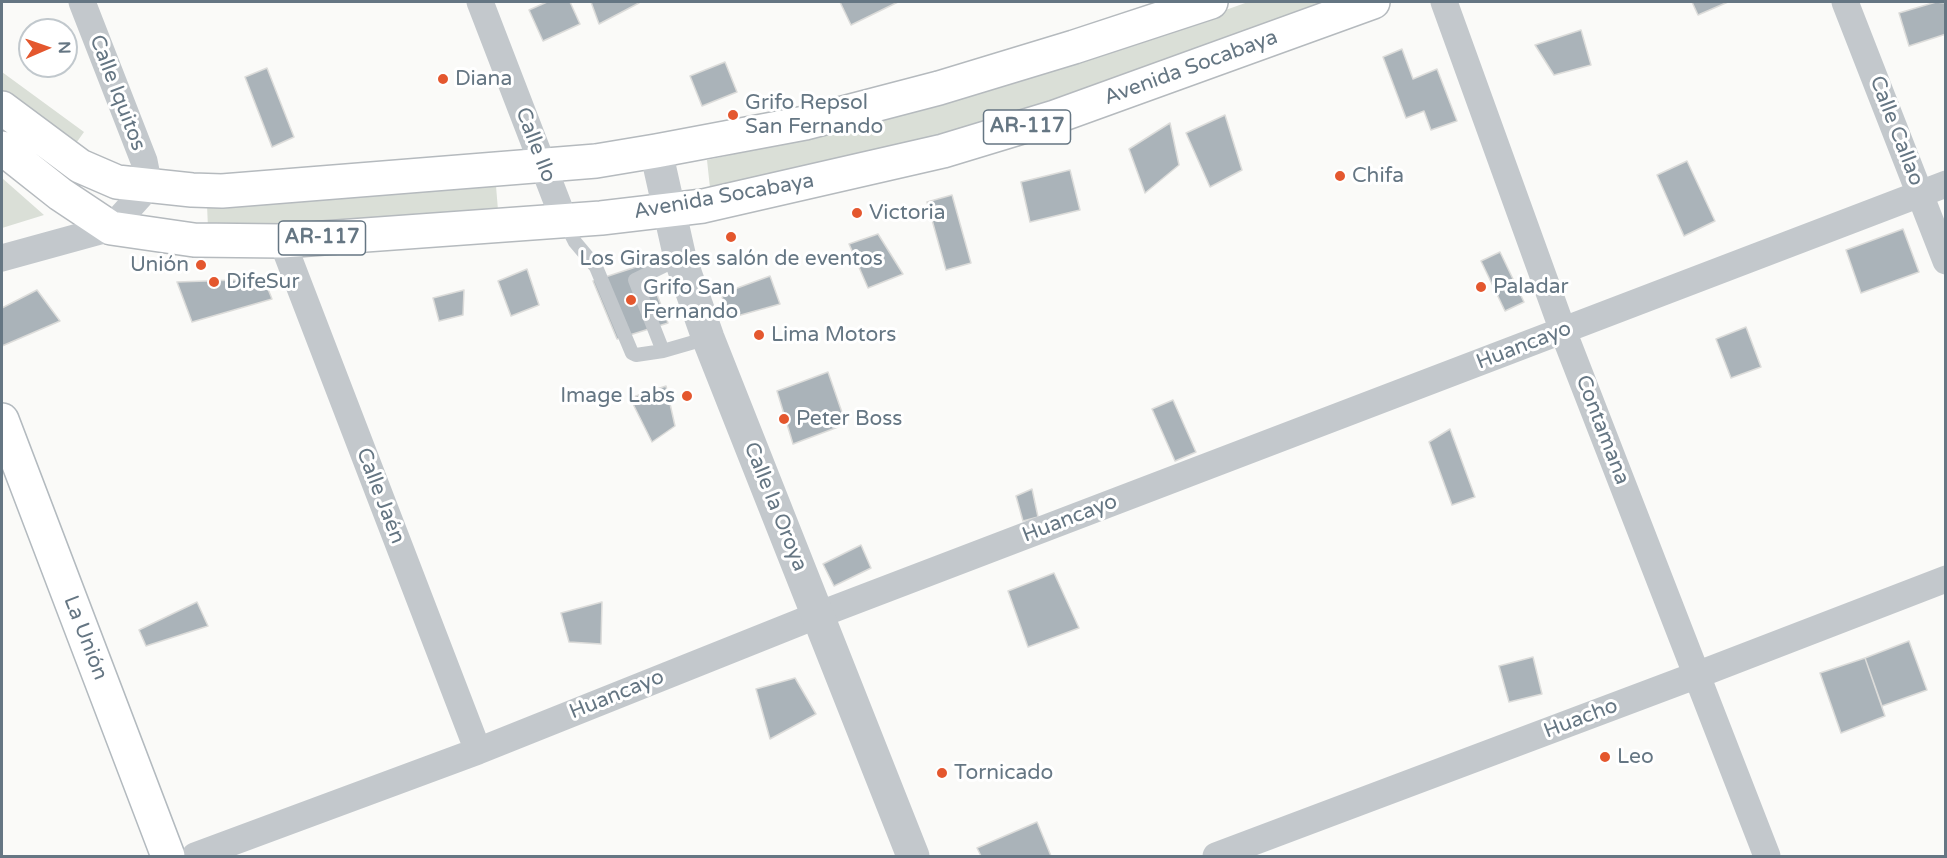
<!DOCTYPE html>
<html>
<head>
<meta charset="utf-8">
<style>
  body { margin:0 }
  #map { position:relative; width:1947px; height:858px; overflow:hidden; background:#fafaf8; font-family:"Varela Round",sans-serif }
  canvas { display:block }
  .frame { position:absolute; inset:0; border:3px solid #657683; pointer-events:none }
  .north { position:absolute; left:18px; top:18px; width:60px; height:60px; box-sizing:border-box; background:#fff; border:2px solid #c1c8cd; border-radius:50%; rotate:88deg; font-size:16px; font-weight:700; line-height:24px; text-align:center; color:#657683 }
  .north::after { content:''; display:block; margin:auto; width:21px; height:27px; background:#e4572e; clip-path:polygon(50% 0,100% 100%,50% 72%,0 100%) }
</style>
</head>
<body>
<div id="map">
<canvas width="1947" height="858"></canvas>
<div class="frame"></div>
<div class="north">N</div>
</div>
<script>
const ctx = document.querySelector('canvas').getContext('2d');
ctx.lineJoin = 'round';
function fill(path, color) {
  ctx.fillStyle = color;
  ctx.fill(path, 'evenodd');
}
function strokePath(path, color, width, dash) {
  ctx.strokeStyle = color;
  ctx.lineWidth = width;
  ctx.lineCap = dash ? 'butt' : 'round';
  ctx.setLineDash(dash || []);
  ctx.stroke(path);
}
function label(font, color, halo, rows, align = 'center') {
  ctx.font = font + ' "Varela Round",sans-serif';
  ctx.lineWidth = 6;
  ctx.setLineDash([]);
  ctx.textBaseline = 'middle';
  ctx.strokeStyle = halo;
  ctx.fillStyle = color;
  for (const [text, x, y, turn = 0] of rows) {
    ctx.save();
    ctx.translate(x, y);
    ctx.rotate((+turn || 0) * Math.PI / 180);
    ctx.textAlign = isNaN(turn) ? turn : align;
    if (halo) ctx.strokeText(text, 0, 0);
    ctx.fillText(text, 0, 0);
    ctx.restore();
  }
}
fill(new Path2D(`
  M1248,2H1325L1195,52L974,127L710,188L707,160L794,141L1077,63Z
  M2,72L84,132L74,146L2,93Z
  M2,178L44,215L2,228Z
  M496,186L498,210L208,228L207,205Z`), '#dadfd7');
const building = new Path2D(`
  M547,2H570L580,24L543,41L529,10Z
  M591,2H638L639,3L599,24Z
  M840,2H898L851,25Z
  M1692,2H1728L1698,15Z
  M1936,2L1946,3V34L1909,46L1899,13Z
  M1581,30L1591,65L1554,75L1535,45Z
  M30,37V53L24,40Z
  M1402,49L1413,79L1437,69L1457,121L1431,130L1424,111L1406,118L1383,57Z
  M725,62L737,92L702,106L690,76Z
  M267,68L294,137L272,147L245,77Z
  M1225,115L1242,170L1210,187L1186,133Z
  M1170,123L1179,165L1145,193L1129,149Z
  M1687,161L1715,221L1684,236L1657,175Z
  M1070,170L1080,210L1030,222L1021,182Z
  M952,195L971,263L946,270L927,202Z
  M1903,229L1919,272L1861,293L1846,250Z
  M878,234L903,274L868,288L849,244Z
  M1500,252L1524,302L1505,311L1481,261Z
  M645,264L668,323L617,339L593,281Z
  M527,269L539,305L511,316L498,281Z
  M770,276L780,304L730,318L721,294Z
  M264,279L272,299L192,322L177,282Z
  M37,290L60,321L2,346V308Z
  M464,290L463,315L439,321L433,298Z
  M1746,327L1761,367L1731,378L1716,339Z
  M828,372L846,424L793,444L777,391Z
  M666,386L675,426L652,442L630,398Z
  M1173,400L1196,452L1175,461L1152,409Z
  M1450,429L1475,497L1452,505L1429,442Z
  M1032,489L1038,517L1023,521L1016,496Z
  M861,545L871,568L834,586L823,564Z
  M1054,573L1079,628L1028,647L1008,591Z
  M197,602L208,626L146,646L139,630Z
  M602,602L601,644L569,642L561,613Z
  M1909,641L1927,690L1882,706L1865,658Z
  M1533,657L1542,694L1509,702L1499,666Z
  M1865,658L1885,716L1841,733L1820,673Z
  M795,678L816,714L770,739L756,689Z
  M1037,822L1051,856H981L977,848Z`);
fill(building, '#aab3b9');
strokePath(building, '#dcdcda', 1.5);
const secondary = new Path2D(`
  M2,420L168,856`);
const primary = new Path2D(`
  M2,108L80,166L117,182L192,190L222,191L596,161L656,151L805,123L939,88L1074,47L1211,2
  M2,148L60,194L111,228L194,240L282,241L601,218L703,206L943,151L1055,117L1373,2`);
strokePath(secondary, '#b3babf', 36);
strokePath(primary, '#b5babe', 36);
strokePath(new Path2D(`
  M565,222L575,242L596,267L632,353L636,355L663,351L708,338
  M663,351L635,280L680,258`), '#c3c8cc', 14);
strokePath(new Path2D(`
  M480,2L564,220
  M1444,2L1563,331L1767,856
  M1845,2L1946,261
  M282,241L478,751
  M2,258L111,228L149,186L144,161L82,2
  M195,856L478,751L818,615L1946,184
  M1216,856L1697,675L1946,579`), '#c3c8cc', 27);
strokePath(new Path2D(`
  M656,151L680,258L708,338L913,856`), '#c3c8cc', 33);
strokePath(secondary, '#fff', 33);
strokePath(primary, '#fff', 33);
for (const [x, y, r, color] of [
  [443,79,6,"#e4572e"],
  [733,115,6,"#e4572e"],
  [1340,176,6,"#e4572e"],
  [857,213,6,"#e4572e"],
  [731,237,6,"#e4572e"],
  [201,265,6,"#e4572e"],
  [214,282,6,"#e4572e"],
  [1481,287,6,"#e4572e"],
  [631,300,6,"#e4572e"],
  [759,335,6,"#e4572e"],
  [687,396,6,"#e4572e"],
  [784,419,6,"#e4572e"],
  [1605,757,6,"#e4572e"],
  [942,773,6,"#e4572e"]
]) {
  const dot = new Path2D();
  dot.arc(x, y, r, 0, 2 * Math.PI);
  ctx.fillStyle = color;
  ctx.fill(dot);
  strokePath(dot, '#fff', 2);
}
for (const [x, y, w] of [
  [1027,127,87],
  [322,238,87]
]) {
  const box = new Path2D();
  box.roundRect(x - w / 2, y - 17, w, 34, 4.5);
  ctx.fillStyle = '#fff';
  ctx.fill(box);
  strokePath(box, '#657683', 1.5);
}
label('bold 20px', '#657683', null, [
  ["AR-117",1027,127],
  ["AR-117",322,238]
]);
label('21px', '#657683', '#fff', [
  ["Avenida Socabaya",1191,68,-20],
  ["Calle Iquitos",117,93,69],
  ["Calle Callao",1896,131,69],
  ["Calle Ilo",535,145,69],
  ["Avenida Socabaya",724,197,-10],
  ["Huancayo",1524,346,-21],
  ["Contamana",1602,430,69],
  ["Calle Jaén",380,496,69],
  ["Calle la Oroya",775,507,68],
  ["Huancayo",1070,519,-21],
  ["La Unión",85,638,69],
  ["Huancayo",617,695,-22],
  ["Huacho",1581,719,-21]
]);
label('21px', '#657683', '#fff', [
  ["Diana",455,79],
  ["Grifo Repsol",745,103],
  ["San Fernando",745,127],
  ["Chifa",1352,176],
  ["Victoria",869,213],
  ["Los Girasoles salón de eventos",731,259,"center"],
  ["Unión",189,265,"right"],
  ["DifeSur",226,282],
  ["Paladar",1493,287],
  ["Grifo San",643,288],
  ["Fernando",643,312],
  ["Lima Motors",771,335],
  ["Image Labs",675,396,"right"],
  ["Peter Boss",796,419],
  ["Leo",1617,757],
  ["Tornicado",954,773]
], 'left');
</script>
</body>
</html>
